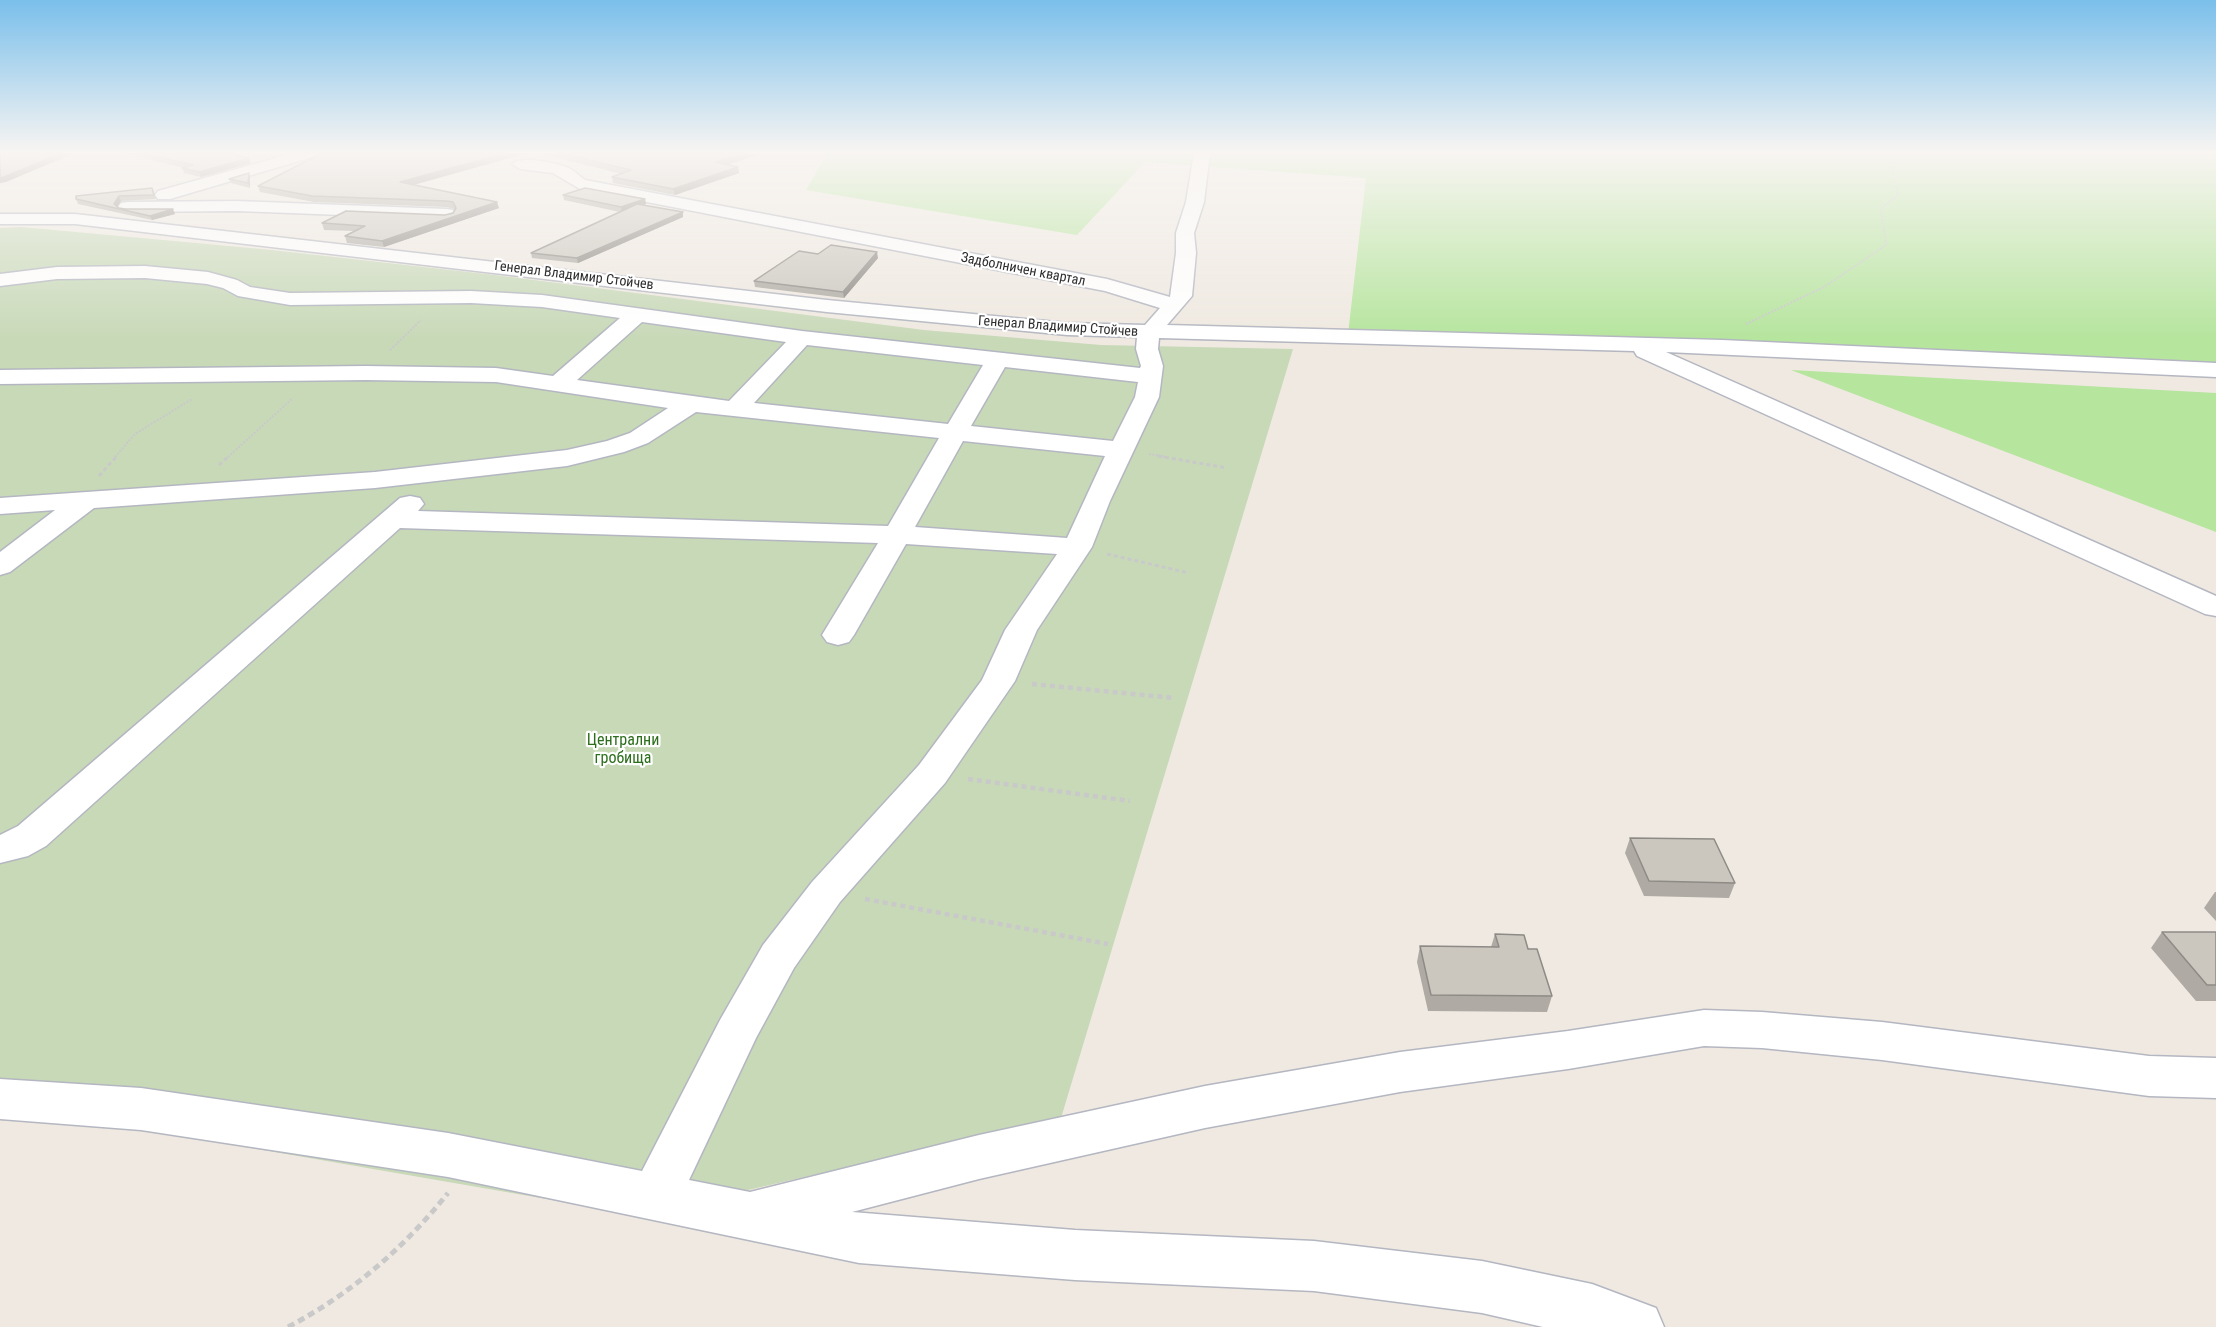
<!DOCTYPE html>
<html>
<head>
<meta charset="utf-8">
<style>
  body { margin:0 }
  canvas { display:block; background:#efe9e1 }
</style>
</head>
<body>
<canvas width="2216" height="1327"></canvas>
<script>
const ctx = document.querySelector('canvas').getContext('2d');
ctx.lineJoin = 'round';
function fill(path, color) {
  ctx.fillStyle = color;
  ctx.fill(path, 'evenodd');
}
function strokePath(path, color, width, dash) {
  ctx.strokeStyle = color;
  ctx.lineWidth = width;
  ctx.lineCap = dash ? 'butt' : 'round';
  ctx.setLineDash(dash || []);
  ctx.stroke(path);
}
function label(font, color, halo, rows, align = 'center') {
  ctx.font = font + ' "Roboto Condensed",sans-serif';
  ctx.lineWidth = 4.5;
  ctx.setLineDash([]);
  ctx.textBaseline = 'middle';
  ctx.strokeStyle = halo;
  ctx.fillStyle = color;
  for (const [text, x, y, turn = 0] of rows) {
    ctx.save();
    ctx.translate(x, y);
    ctx.rotate((+turn || 0) * Math.PI / 180);
    ctx.textAlign = isNaN(turn) ? turn : align;
    if (halo) ctx.strokeText(text, 0, 0);
    ctx.fillText(text, 0, 0);
    ctx.restore();
  }
}
fill(new Path2D(`
  M828,153H2216V371L1348,334L1366,178L1145,162L1077,235L806,190Z
  M1791,370L2216,393V532Z`), '#b6e59e');
fill(new Path2D(`
  M21,227L272,250L495,275L924,330L1101,345L1293,349L1061,1118L639,1215L136,1128L0,1120V228Z`), '#c8d9b8');
const minor = new Path2D(`
  M294,153H318L316,156L170,199H158L155,195L158,191Z
  M1194,153H1210L1204,202L1194,233L1196,253L1192,296L1167,325L1722,340L2216,363V377L1666,352L2216,596V616L2205,614L1637,356L1634,351L1159,338L1158,349L1163,366L1159,397L1110,501L1092,547L1037,630L1015,681L945,783L840,902L794,968L756,1038L689,1180L750,1192L979,1135L1205,1086L1400,1052L1568,1031L1704,1010L1762,1012L1882,1022L2149,1056L2216,1058V1098L2149,1096L1882,1060L1762,1048L1704,1046L1568,1069L1400,1092L1205,1128L979,1179L852,1212L1075,1230L1314,1241L1482,1261L1592,1284L1656,1308L1664,1327H1543L1482,1313L1314,1291L1075,1280L859,1263L448,1177L141,1130L0,1119V1079L141,1088L448,1133L642,1171L720,1020L763,945L812,882L919,765L982,680L1005,630L1057,554L906,544L854,635L849,642L838,645L827,642L822,635L878,543L400,528L46,846L28,856L0,863V835L18,826L400,498L410,496L420,498L424,504L418,511L888,526L939,438L696,412L648,443L624,452L567,466L375,488L94,508L10,572L0,575V552L55,510L0,514V498L375,472L567,450L607,441L630,433L668,408L496,382L366,380L0,384V370L366,366L496,368L553,376L620,318L542,307L471,303L290,305L238,296L223,288L207,284L145,278L57,279L0,286V274L57,267L145,266L208,272L237,280L250,287L290,293L471,291L542,295L802,331L1140,368L1141,366L1136,349L1137,337L1067,335L827,312L75,224H0V214H75L827,300L1067,323L1145,325L1160,308L1105,291L580,189L553,173L520,169L512,164C520,155 558,163 569,168C575,171 579,176 585,180L1107,279L1170,297L1176,253V233L1186,202ZM642,322L786,342L729,401L577,380ZM807,345L983,365L948,424L754,403ZM1005,367L1138,382L1135,397L1113,441L971,426ZM963,441L1105,456L1067,538L915,527Z
  M237,201L447,209L453,210L456,214L453,218L447,219L237,211L127,212L121,211L118,207L121,203L127,202Z`);
strokePath(minor, '#b4b7c1', 3);
strokePath(new Path2D(`
  M1746,324L1824,287L1886,245L1881,208L1898,195L1893,173L1898,153
  M390,350L421,320
  M1149,454L1166,457
  M115,457L135,434L192,399
  M228,457L293,398`), '#c9c9c9', 2, [2, 1.5]);
strokePath(new Path2D(`
  M1158,456L1227,468
  M219,465L229,456
  M99,476L117,456
  M1107,554L1189,573`), '#c9c9c9', 3, [4, 3]);
strokePath(new Path2D(`
  M1032,684L1174,698
  M968,779L1130,801
  M865,899L1108,944`), '#c9c9c9', 4.5, [5, 4]);
strokePath(new Path2D(`
  M288,1327C352,1293 403,1249 448,1193`), '#c9c9c9', 5, [7, 4.5]);
fill(minor, '#fff');
fill(new Path2D(`
  M124,153H236V155L251,163L201,177L184,173L182,168H184Z
  M322,153H527L414,185L499,208L384,247L347,243L345,236L354,231L324,230L322,223L445,215L453,213L455,209L447,207L314,202L260,192L258,186Z
  M537,153H758V155L726,165L738,167L739,173L675,195L613,183L612,177L622,174Z
  M250,178V188L231,183L229,179Z
  M152,188L156,199L121,201L117,207L119,208L175,214L152,220L78,204L76,199Z
  M563,195L645,199L646,204L643,205L683,212V217L578,263L532,258L531,253L620,212L564,200Z
  M818,254L878,258L844,298L755,287L754,281Z
  M1630,838L1735,883L1729,898L1644,896L1625,853Z
  M2215,892H2216V921L2204,908Z
  M2162,932H2216V1001H2196L2151,948Z
  M1495,934L1528,949L1552,996L1547,1012L1428,1011L1417,962L1420,946L1491,947Z`), '#afaba4');
fill(new Path2D(`
  M62,153H75L6,182L0,183V178Z
  M506,153H527L402,188L400,182Z
  M746,153H758V155L716,168L715,162Z
  M249,158L251,163L201,177L199,172Z
  M738,167L739,173L675,195L673,189Z
  M249,173L250,178V188L248,183Z
  M119,196L121,201L116,208L114,204Z
  M645,199L646,204L622,212L621,207Z
  M497,202L499,208L384,247L382,241Z
  M173,209L175,214L152,220L150,216Z
  M683,212V217L578,263L577,258Z
  M877,252L878,258L844,298L843,292Z`), '#8e8b86');
const building = new Path2D(`
  M0,153H62L4,177L0,178Z
  M141,153H235V155L249,158L199,172L182,168L193,165Z
  M322,153H506L400,182L497,202L382,241L345,236L365,226L322,223L346,211L445,215L453,213L456,208L453,202L446,201L312,196L258,186Z
  M559,153H746L715,162L738,167L673,189L612,177L631,170Z
  M249,173L248,183L229,179Z
  M152,188L154,195L119,196L114,204L119,208L125,209H173L150,216L76,199V196Z
  M585,188L645,199L621,207L563,195Z
  M637,204L683,212L577,258L531,253Z
  M831,245L877,252L843,292L754,281L799,251L818,254Z
  M1630,838L1714,839L1735,883L1649,881Z
  M2162,932H2216V985H2207Z
  M1495,934L1524,935L1528,949H1537L1552,996L1431,995L1420,946L1499,947Z`);
fill(building, '#cbc7bf');
strokePath(building, '#8e8b86', 1.5);
const sky = ctx.createLinearGradient(0, 0, 0, 338);
sky.addColorStop(0, '#7abfeb');
sky.addColorStop(0.45, '#f8f5f2');
sky.addColorStop(1, '#f8f5f200');
ctx.fillStyle = sky;
ctx.fillRect(0, 0, 2216, 338);
label('14px', '#2e2e2e', '#fff', [
  ["Задболничен квартал",1023,270,11],
  ["Генерал Владимир Стойчев",574,276,7],
  ["Генерал Владимир Стойчев",1058,327,4]
]);
label('16px', '#2c6e1b', '#fff', [
  ["Централни",623,741],
  ["гробища",623,759]
]);
</script>
</body>
</html>
